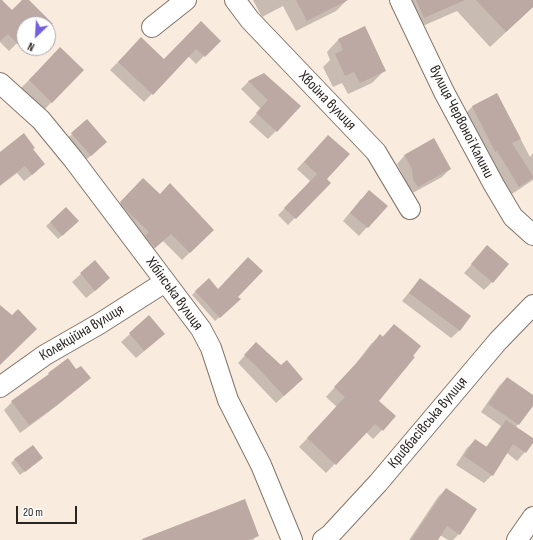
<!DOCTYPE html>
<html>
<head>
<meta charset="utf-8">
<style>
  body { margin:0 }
  #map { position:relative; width:533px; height:540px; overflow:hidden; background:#faebdf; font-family:"Sofia Sans Condensed",sans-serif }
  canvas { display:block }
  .north { position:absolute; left:16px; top:16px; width:40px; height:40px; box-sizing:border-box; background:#fff; border:1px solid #aaa8a6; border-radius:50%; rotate:205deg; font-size:11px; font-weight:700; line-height:16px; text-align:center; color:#2b2521 }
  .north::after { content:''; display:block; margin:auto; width:14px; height:18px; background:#7261dc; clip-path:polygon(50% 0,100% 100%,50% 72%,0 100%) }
  .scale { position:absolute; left:16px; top:506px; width:61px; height:18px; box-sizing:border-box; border:2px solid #2b2521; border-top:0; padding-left:5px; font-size:12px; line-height:14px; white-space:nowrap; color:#2b2521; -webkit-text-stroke:3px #fff; paint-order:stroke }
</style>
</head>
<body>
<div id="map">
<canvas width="533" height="540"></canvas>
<div class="north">N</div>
<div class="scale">20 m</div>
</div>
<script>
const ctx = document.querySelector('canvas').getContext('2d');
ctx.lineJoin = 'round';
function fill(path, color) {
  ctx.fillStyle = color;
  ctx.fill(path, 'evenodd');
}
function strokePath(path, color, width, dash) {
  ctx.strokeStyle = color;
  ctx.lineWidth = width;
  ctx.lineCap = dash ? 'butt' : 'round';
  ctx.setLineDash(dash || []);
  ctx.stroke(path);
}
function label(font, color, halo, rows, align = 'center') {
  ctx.font = font + ' "Sofia Sans Condensed",sans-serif';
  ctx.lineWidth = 4;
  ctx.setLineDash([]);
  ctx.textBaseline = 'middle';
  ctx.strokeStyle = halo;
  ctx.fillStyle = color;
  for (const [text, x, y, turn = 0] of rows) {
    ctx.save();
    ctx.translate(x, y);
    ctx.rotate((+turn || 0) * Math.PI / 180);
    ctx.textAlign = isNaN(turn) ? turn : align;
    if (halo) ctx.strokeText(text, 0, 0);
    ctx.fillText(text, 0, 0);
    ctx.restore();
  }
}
fill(new Path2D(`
  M23,0H28L37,24H24V36L9,51L0,42V14L12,12Z
  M253,0H347L336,11L296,31L283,6L262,17Z
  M395,0H533V7L490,47L457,11L409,32Z
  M365,28L384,71L372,83L348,94L342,83L333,87L323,67L330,60L327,52L338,40Z
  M219,41L196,64L188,56L144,102L110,70L133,47L164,60Z
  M60,49L82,70L44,110L21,88Z
  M264,75L276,131L268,139L249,122L261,109L241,89L249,81Z
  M497,94L530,157L533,153V180L509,196L463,116L472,107Z
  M72,134L98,150L82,163L64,142Z
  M321,143L326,180L330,183L288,225L278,215L311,182L297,169Z
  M32,150L37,171L24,181L17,173L0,186V153Z
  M405,155L450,169L442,177L409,195L405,188L404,178L397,164Z
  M143,180L159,195L213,230L182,260L163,241L147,255L113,211Z
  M361,199L386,206L359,236L343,221Z
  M66,208L74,225L58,239L46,226Z
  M487,247L492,282L484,290L464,273Z
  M81,274L101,286L86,298L72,282Z
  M420,279L460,330L451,338L402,301Z
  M218,290L236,297L235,303L215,321L192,295L196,291Z
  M394,325L378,401L382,430L373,439L366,432L326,473L299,447L337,407L326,397L354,366L371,344L380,336L382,337Z
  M130,334L155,342L136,358L121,342Z
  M249,351L295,386L276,403L238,363Z
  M507,378L533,396V404L516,427L533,439V441L525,452L517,461L507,453L492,475L484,483L456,465L467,448L475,440L486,447L501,426L481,412L499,386Z
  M81,386L46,414L20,433L4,410L12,402Z
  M15,459L38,461L20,475L11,463Z
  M446,489L459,534L453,540H448L440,535L436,540H409L438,497Z
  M244,500L258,535L253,540H142Z`), '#0003');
fill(new Path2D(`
  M0,0H2L12,10L22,0H29L53,24H24V51L8,34L0,41Z
  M296,0H348L307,21Z
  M416,0H465L424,18Z
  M476,0H533V7L506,32Z
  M201,21L221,41L205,57L196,49L153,95L118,62L141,37L164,59Z
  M365,26L386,71L360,83L354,72L345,76L335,54L343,50L338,39Z
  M60,47L84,70L52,103L29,80Z
  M264,73L301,106L277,132L256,113L268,100L248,81Z
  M497,93L521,139L512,143L533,176V178L519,187L497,151L495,152L472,106Z
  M87,119L107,142L91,156L71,133Z
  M24,133L35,148L33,149L45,164L32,175L25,166L0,185V152Z
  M328,135L350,154L327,179L331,183L296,219L284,208L317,174L304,162Z
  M434,138L451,169L418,187L413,180L412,169L404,155Z
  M143,178L160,194L170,183L214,230L190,253L171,234L155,248L145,236L149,232L126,210L120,202Z
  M369,190L388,206L368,228L350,213Z
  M66,207L79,221L62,236L50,222Z
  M487,245L509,264L493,283L471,264Z
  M248,257L263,271L238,297L241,299L220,318L195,291L209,278L218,289Z
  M95,260L110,278L95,291L80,273Z
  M420,278L471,316L460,331L409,293Z
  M0,305L12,315L18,309L37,329L0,365Z
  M149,315L165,334L144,351L129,333Z
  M394,324L421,346L413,356L415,357L379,401L396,416L383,431L375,424L336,465L307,438L345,397L334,387L363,356L380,334L383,337Z
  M256,342L281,365L287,360L303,379L284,396L256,366L244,355Z
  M68,358L76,369L81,366L91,378L56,406L29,425L11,401L49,374L48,373Z
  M507,377L533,395V406L519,425L488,404Z
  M506,420L533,438V443L526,453L513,444L493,476L464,456L475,439L487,447Z
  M33,445L43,458L25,472L14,459Z
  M446,488L477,509L460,535L447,526L438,540H411Z
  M245,499L259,536L248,540H143L142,539Z`), '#bca9a4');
const minor = new Path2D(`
  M235,0L250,20L376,152L410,209
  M400,0L444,92L494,185L513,217L533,235
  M152,27L186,0
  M0,83L41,120L73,159L201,329L211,348L228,400L261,465L292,540
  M0,387L45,355L99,324L165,282
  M323,540L330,535L378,483L498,341L533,305
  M517,540L533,517`);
strokePath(minor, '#82756a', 22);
strokePath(minor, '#fff', 20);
label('15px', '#2b2521', '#fff', [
  ["Хвойна вулиця",327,101,46],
  ["вулиця Червоної Калини",461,122,63],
  ["Хібінська вулиця",174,294,54],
  ["Колекційна вулиця",82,333,-31],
  ["Кривбасівська вулиця",428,423,-50]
]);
</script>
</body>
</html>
